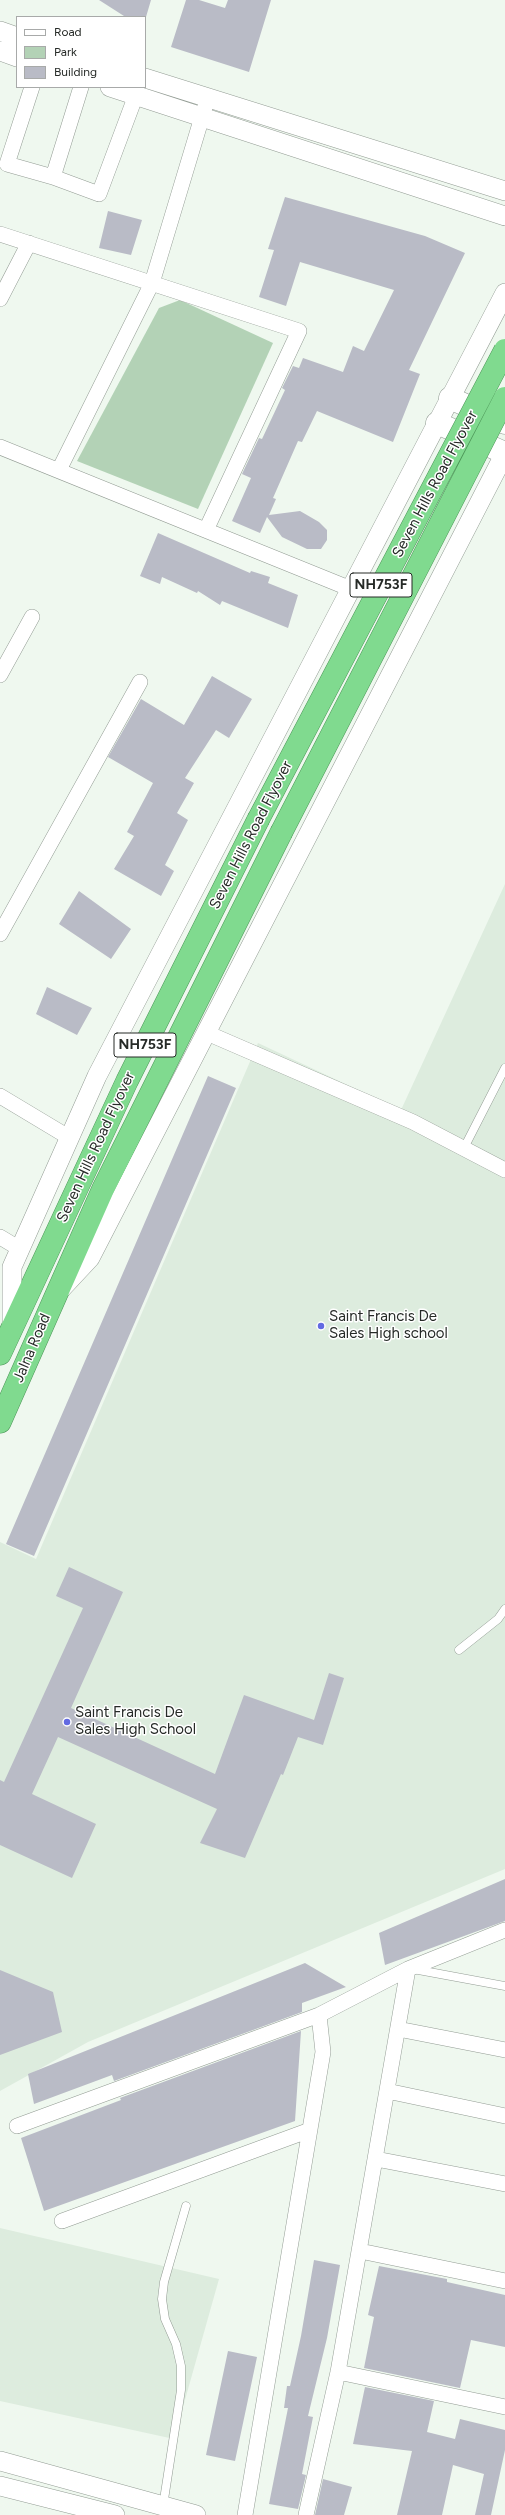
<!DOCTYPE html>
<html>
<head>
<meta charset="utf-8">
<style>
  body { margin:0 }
  #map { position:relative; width:505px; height:2515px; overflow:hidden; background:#eff8ef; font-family:Figtree,sans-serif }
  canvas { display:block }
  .legend { position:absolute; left:16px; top:16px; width:130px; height:72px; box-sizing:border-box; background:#fff; border:1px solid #a8aaa9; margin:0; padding:5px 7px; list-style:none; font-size:12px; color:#262a27 }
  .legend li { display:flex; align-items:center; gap:8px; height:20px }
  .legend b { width:20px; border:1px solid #a8aaa9 }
</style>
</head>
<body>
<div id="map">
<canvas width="505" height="2515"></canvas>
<ul class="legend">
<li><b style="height:5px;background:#fff"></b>Road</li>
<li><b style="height:11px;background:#b3d2b6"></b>Park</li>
<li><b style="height:11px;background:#b9bbc6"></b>Building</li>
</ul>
</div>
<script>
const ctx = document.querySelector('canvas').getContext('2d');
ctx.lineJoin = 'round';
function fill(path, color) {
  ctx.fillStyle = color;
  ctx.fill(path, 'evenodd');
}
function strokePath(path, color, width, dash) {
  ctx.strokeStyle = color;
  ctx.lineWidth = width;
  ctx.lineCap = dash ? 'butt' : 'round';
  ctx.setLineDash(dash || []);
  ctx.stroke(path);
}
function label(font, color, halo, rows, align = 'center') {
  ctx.font = font + ' Figtree,sans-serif';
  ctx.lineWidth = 3;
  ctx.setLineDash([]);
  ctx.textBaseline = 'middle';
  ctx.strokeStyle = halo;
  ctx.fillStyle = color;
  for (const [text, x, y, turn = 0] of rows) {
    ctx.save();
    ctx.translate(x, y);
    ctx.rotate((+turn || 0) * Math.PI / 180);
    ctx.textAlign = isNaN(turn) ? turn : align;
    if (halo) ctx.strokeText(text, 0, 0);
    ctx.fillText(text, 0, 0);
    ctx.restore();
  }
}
fill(new Path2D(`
  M505,884V1869L88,2042L0,2091V1542L36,1559L258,1043L401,1110Z
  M0,2228L219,2279L174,2439L0,2401Z`), '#ddecde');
fill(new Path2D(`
  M180,300L273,343L198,509L77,461L159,308Z`), '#b3d2b6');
fill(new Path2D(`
  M99,0H151L146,17L124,16Z
  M186,0H199L225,8L228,0H271L249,72L171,47Z
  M285,197L425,236L465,253L409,370L420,374L393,442L317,411L302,442L298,441L273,498L276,499L269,515L300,511L319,522L327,530V540L321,549H307L282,537L267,517L260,533L232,521L251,478L242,474L259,438L262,439L285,390L282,388L293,366L299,368L303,358L343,372L353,346L364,351L394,290L300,262L286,306L259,297L274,250L268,249Z
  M108,211L142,220L131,255L99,248Z
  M158,533L250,573L251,571L270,577L268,583L298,595L288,628L222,601L220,605L198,591L197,593L162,577L160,584L140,576Z
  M212,676L252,699L229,738L216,730L185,778L194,783L177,813L188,820L165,865L174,871L161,896L114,869L134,836L127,832L153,783L108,757L141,699L184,725Z
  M79,891L131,929L111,959L59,924Z
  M47,987L92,1008L77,1035L36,1014Z
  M208,1076L236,1088L34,1556L6,1544Z
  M69,1567L123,1592L71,1708L215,1774L244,1695L314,1720L329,1673L344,1678L323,1745L298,1737L283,1775L281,1774L245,1858L200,1843L217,1809L58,1737L32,1794L96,1824L72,1878L0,1845V1780L4,1782L83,1608L56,1596Z
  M505,1879V1921L385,1965L379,1933Z
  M305,1963L346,1987L302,2003V2012L114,2081L112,2075L34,2104L28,2074Z
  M0,1970L53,1992L62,2032L0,2055Z
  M301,2031L295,2121L44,2211L21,2138L121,2100L120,2098Z
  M314,2260L340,2265L327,2338L308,2416L313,2417L302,2474L306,2475L298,2509L269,2504L288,2408H284L287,2386H290L301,2336Z
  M379,2266L447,2279V2282L505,2295V2347L471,2340L460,2388L364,2368L374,2317L368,2315Z
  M228,2351L257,2357L235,2461L206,2455Z
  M365,2387L434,2401L427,2432L455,2439L460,2419L505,2430V2450L491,2515H475L484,2474L453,2465L442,2515H397L412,2451L353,2444Z
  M323,2479L352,2487L344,2515H315Z`), '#b9bbc6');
const service = new Path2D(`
  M464,1148L505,1068
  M459,1650L498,1619L505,1609
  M413,1969L505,1986
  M163,2506L181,2390V2366L176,2344L165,2319L162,2299L164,2282L186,2206`);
const minor = new Path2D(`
  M32,87L7,164L53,177L81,87
  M53,177L99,194L136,95
  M0,234L299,331L206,530
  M0,299L29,243
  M0,447L351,589
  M59,470L152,283L205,107
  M0,675L32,617
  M0,934L140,682
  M207,1033L413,1122L505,1170
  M0,1096L70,1138
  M0,1237L20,1249
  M319,2015L408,1969L505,1930
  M398,2029L505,2050
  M387,2091L505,2116
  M17,2126L319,2015L323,2052L245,2515
  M376,2159L505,2184
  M62,2221L310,2130
  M360,2251L505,2281
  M338,2372L505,2407
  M306,2515L338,2372L408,1969`);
const tertiary = new Path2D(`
  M0,31L17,37
  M0,51L17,57
  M145,78L505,191
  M110,87L505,216
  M62,1288L90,1258L505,453
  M12,1327V1267L97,1076L505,293
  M0,2461L196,2515
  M0,2486L115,2515`);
const secondary = new Path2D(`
  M450,398L505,423
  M437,423L505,453`);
const trunk = new Path2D(`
  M0,1354L127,1081L258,820
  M0,1422L103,1189L281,833`);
strokePath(service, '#939c94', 9);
strokePath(minor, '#939c94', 16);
strokePath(tertiary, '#939c94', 20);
strokePath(secondary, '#939c94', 23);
strokePath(trunk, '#4c9658', 23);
strokePath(service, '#fff', 8);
strokePath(minor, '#fff', 15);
strokePath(tertiary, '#fff', 19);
strokePath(secondary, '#fff', 22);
strokePath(trunk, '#80da8f', 22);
const trunkBridge = new Path2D(`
  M258,820L505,350
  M281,833L505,398`);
strokePath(trunkBridge, '#4c9658', 23, []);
strokePath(trunkBridge, '#80da8f', 22);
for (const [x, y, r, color] of [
  [321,1326,4,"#626ae2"],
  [67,1722,4,"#626ae2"]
]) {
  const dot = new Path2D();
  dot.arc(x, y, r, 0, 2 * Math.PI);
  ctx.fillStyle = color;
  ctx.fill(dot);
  strokePath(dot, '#fff', 1.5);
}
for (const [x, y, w] of [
  [381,585,62],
  [145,1045,62]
]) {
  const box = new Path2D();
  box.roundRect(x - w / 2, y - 12, w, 24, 3);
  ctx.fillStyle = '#fff';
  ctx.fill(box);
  strokePath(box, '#262a27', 1);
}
label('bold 14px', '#262a27', null, [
  ["NH753F",381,585],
  ["NH753F",145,1045]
]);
label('15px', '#262a27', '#fff', [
  ["Seven Hills Road Flyover",435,484,-62],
  ["Seven Hills Road Flyover",251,835,-63],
  ["Seven Hills Road Flyover",96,1147,-65],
  ["Jalna Road",32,1348,-67]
]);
label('15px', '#262a27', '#fff', [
  ["Saint Francis De",329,1317],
  ["Sales High school",329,1334],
  ["Saint Francis De",75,1713],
  ["Sales High School",75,1730]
], 'left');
</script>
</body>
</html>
